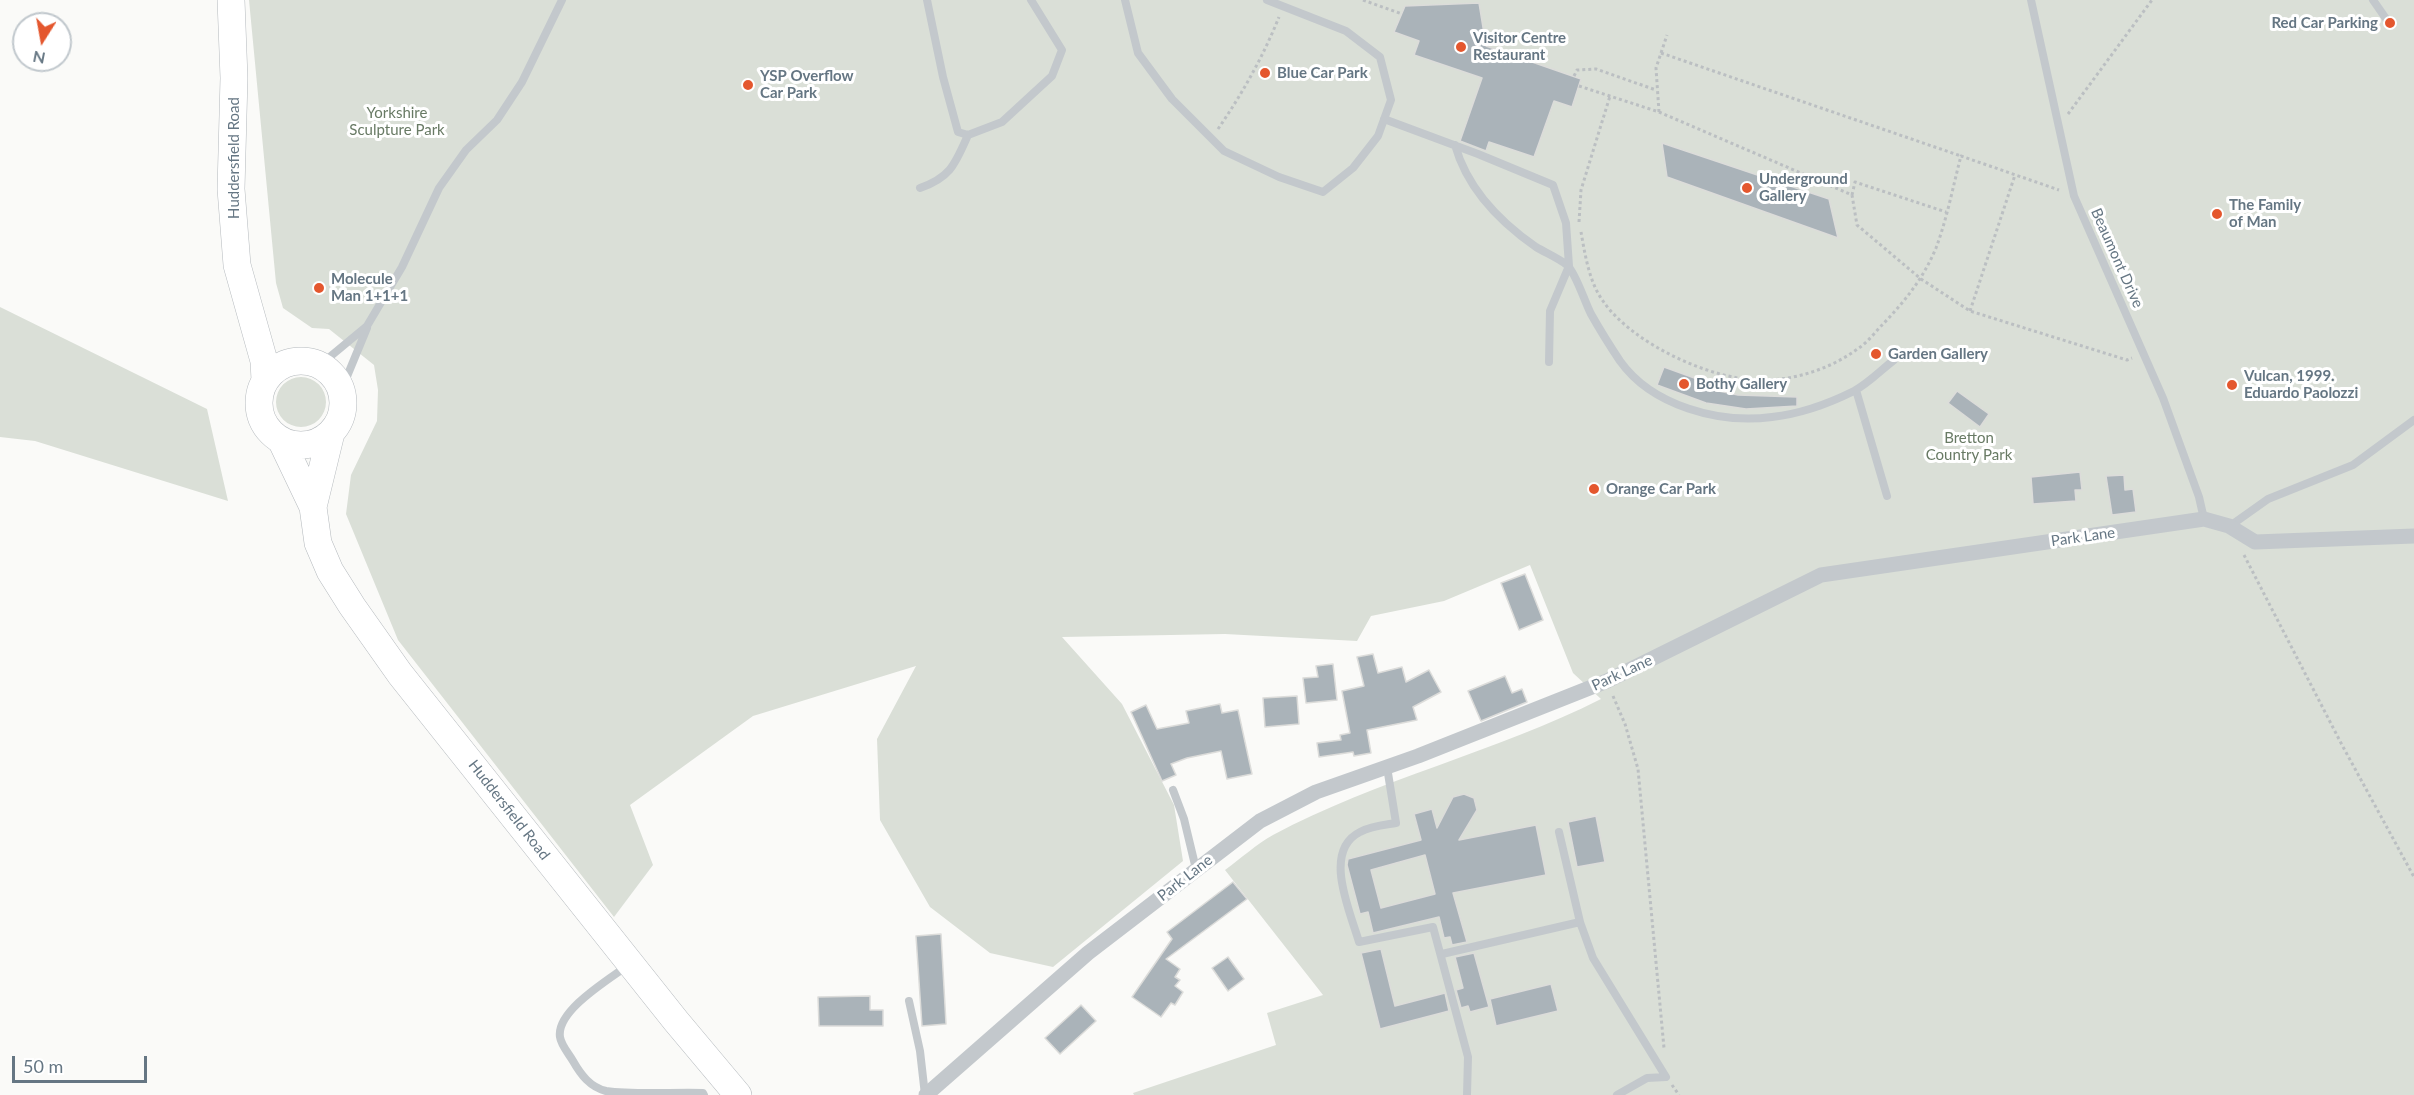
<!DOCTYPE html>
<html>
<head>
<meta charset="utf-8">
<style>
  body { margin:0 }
  #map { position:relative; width:2414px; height:1095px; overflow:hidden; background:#fafaf8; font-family:Lato,sans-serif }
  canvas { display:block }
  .north { position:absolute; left:12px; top:12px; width:60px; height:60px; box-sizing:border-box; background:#fff; border:2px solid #c1c8cd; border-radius:50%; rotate:191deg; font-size:16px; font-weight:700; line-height:24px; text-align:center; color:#657683 }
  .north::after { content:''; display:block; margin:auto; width:21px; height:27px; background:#e4572e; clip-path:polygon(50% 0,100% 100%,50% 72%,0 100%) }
  .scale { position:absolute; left:12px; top:1056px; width:135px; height:27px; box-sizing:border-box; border:3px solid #657683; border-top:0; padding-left:8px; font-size:18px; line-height:21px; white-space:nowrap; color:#657683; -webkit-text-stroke:4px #fff; paint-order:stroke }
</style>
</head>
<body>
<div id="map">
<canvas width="2414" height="1095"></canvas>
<div class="north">N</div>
<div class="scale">50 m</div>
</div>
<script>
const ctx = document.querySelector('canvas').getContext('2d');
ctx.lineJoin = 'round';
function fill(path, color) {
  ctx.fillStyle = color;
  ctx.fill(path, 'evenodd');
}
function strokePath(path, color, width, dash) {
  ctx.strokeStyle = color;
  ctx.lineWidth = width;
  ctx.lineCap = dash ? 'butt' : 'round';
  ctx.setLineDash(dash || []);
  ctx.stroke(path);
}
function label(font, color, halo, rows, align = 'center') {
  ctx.font = font + ' Lato,sans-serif';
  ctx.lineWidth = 6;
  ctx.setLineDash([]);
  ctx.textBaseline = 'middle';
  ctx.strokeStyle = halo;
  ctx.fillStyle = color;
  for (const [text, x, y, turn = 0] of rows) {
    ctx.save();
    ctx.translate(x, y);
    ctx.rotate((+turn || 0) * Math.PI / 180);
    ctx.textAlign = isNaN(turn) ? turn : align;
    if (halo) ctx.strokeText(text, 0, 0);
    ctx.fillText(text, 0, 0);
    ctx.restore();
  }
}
fill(new Path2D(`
  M249,0H2414V1095H1134L1133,1093L1276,1045L1267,1013L1323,995L1225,870C1241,858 1257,844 1273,835C1378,779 1496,752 1601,699L1573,673L1530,565L1444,601L1371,616L1357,641L1225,634L1062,637L1122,704L1174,805L1183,861L1053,967L990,953L930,907L880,820L877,739L916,666L753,716L630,805L653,865L614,917L398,640L346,514L351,475L377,421L378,390L374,365L329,329L312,328L283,308L276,283Z
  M0,307L207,409L228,501L35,441L0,437Z
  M276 402a25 25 0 1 1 50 0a25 25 0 1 1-50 0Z`), '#dadfd7');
const building = new Path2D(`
  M1479,3L1486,46L1581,79L1572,107L1554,101L1534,157L1489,142L1486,151L1460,141L1482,78L1414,55L1419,41L1394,32L1405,6Z
  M1662,143L1829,199L1838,238L1667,177Z
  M1664,367L1711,384L1709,389L1738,395L1797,397V406L1746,409L1706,403L1657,385Z
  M1957,391L1989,414L1980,427L1948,403Z
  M2080,472L2082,490H2075L2076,501L2033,504L2031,477Z
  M2124,475L2125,490L2133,489L2136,512L2112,515L2106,476Z
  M1525,574L1543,620L1519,630L1501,583Z
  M1373,654L1378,673L1402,667L1406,682L1429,670L1441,692L1413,707L1417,720L1367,730L1371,753L1354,756L1353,752L1319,757L1317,743L1341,740L1340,735L1350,733L1342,691L1364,686L1357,657Z
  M1333,664L1337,700L1306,703L1303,678L1318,677L1316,666Z
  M1505,676L1512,693L1522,689L1527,702L1481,721L1468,691Z
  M1297,696L1299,724L1265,727L1263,698Z
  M1220,704L1222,713L1238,710L1252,774L1227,779L1221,751L1187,758L1171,764L1176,775L1162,781L1131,712L1146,705L1157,729L1189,723L1186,711Z
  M1464,794L1474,798L1477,810L1459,840L1536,825L1546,875L1453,893L1467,942L1452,945L1450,937L1444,938L1439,917L1373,933L1368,912L1360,914L1347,865L1348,859L1421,840L1414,814L1432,809L1437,828L1453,797ZM1425,855L1435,894L1381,908L1371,870Z
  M1596,816L1605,862L1577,867L1568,822Z
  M1233,882L1247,899L1166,959L1180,969L1175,977L1180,980L1175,986L1183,992L1175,1005L1171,1003L1161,1017L1132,997L1172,939L1167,932Z
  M941,934L946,1024L922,1026L916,936Z
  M1381,949L1395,1006L1445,993L1449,1011L1380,1029L1361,953Z
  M1474,953L1489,1007L1470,1012L1468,1006L1461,1008L1456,990L1463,988L1455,957Z
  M1228,957L1244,979L1228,991L1212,968Z
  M1551,984L1558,1011L1496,1026L1490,999Z
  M870,996V1010H883V1026H819L818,997Z
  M1081,1005L1096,1021L1060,1054L1045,1038Z`);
fill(building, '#aab3b9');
strokePath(building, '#dcdcda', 1.5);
const highway = new Path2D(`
  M231,0L234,78L231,189L237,265L264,361L265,380
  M259 403a42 42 0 1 1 84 0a42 42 0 1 1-84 0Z
  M281,440L313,507L318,543L330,571L352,606L400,674L676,1021L738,1095
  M313,507L331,433`);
strokePath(highway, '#b4b9bd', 28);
strokePath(new Path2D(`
  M1363,0L1402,14
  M1661,53L1961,156
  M1574,76L1577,70L1596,69L1656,90
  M1579,86L1659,112L1852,195L1857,225L1921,279L1970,311L2127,360L2132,358
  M1659,112L1656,68L1667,35
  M2068,114L2152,0
  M1218,129C1242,94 1263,57 1279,17
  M1852,195L1855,182L1946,212
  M1579,222L1581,190L1610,96
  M1581,232C1585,254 1589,282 1603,301C1632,344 1717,384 1770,380C1802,378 1833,367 1859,348C1868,342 1876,331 1884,323C1906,300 1924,277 1936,248C1947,219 1953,186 1961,156L2059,190
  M1970,311L2015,175
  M2244,555L2342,745L2414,877
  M1613,696L1625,724L1638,769L1664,1048
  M1672,1085L1679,1095`), '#bbbfc2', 3, [3, 3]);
strokePath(new Path2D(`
  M927,0L943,77L958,132L968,135L1002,122L1052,76L1062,50L1031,0
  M1125,0L1138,53L1172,99L1224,151L1279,177L1323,192L1353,168L1378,136L1391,100L1380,57L1346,31L1267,0
  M2031,0L2074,196L2163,398L2199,497L2204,519
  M2373,0L2389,23
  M1384,119L1478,154L1553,185L1566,223L1569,266L1550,311L1549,362
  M1455,145C1467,188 1500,222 1536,247C1546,253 1558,258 1567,265C1576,273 1585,303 1591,314C1600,330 1610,346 1620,361C1652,406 1719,424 1772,417C1799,414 1830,403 1854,391C1869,383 1881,370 1894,360
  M920,188C951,177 955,164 968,135
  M320,365L367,326L402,267L439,188L466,150L497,120L522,82L562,0
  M1856,390L1887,496
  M341,391L367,328
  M2230,526L2268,499L2353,465L2414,420
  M1387,767L1396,823C1384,825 1371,826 1360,832C1322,851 1350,911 1359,942L1433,927L1468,1057L1467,1095
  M1173,790L1184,819L1196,869
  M1559,832L1580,922L1593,958L1666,1077L1647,1078L1617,1095
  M1442,954L1580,922
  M627,966C608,980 556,1011 560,1037C561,1045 569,1054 573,1061C581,1075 590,1087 606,1091C634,1095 674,1092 703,1093L704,1095
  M909,1001L920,1051L925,1095`), '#c3c8cc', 8);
strokePath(new Path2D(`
  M926,1095L1088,953L1260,821L1316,792L1418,756L1607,681L1821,575L2204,519L2229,526L2255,542L2414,536`), '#c3c8cc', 15);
strokePath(highway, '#fff', 27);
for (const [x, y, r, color] of [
  [2390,23,6,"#e4572e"],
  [1461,47,6,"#e4572e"],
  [1265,73,6,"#e4572e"],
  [748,85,6,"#e4572e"],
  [1747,188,6,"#e4572e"],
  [2217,214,6,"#e4572e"],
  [319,288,6,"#e4572e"],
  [1876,354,6,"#e4572e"],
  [1684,384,6,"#e4572e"],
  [2232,385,6,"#e4572e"],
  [1594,489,6,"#e4572e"]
]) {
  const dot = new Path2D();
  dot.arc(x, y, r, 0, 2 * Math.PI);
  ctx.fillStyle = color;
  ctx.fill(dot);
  strokePath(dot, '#fff', 2);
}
label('bold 15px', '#657683', '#fff', [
  ["Red Car Parking",2378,23,"right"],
  ["Visitor Centre",1473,38],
  ["Restaurant",1473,55],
  ["Blue Car Park",1277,73],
  ["YSP Overflow",760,76],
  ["Car Park",760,93],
  ["Underground",1759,179],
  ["Gallery",1759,196],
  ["The Family",2229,205],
  ["of Man",2229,222],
  ["Molecule",331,279],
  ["Man 1+1+1",331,296],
  ["Garden Gallery",1888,354],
  ["Vulcan, 1999.",2244,376],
  ["Eduardo Paolozzi",2244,393],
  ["Bothy Gallery",1696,384],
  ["Orange Car Park",1606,489]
], 'left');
label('15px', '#687a64', '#fff', [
  ["Yorkshire",397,113],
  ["Sculpture Park",397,130],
  ["Bretton",1969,438],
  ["Country Park",1969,455]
]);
label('15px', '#657683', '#fff', [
  ["Huddersfield Road",234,158,-90],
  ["Beaumont Drive",2117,258,66],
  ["Park Lane",2083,537,-8],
  ["Park Lane",1622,673,-25],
  ["Huddersfield Road",509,810,52],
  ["Park Lane",1185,878,-38]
]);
</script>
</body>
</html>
